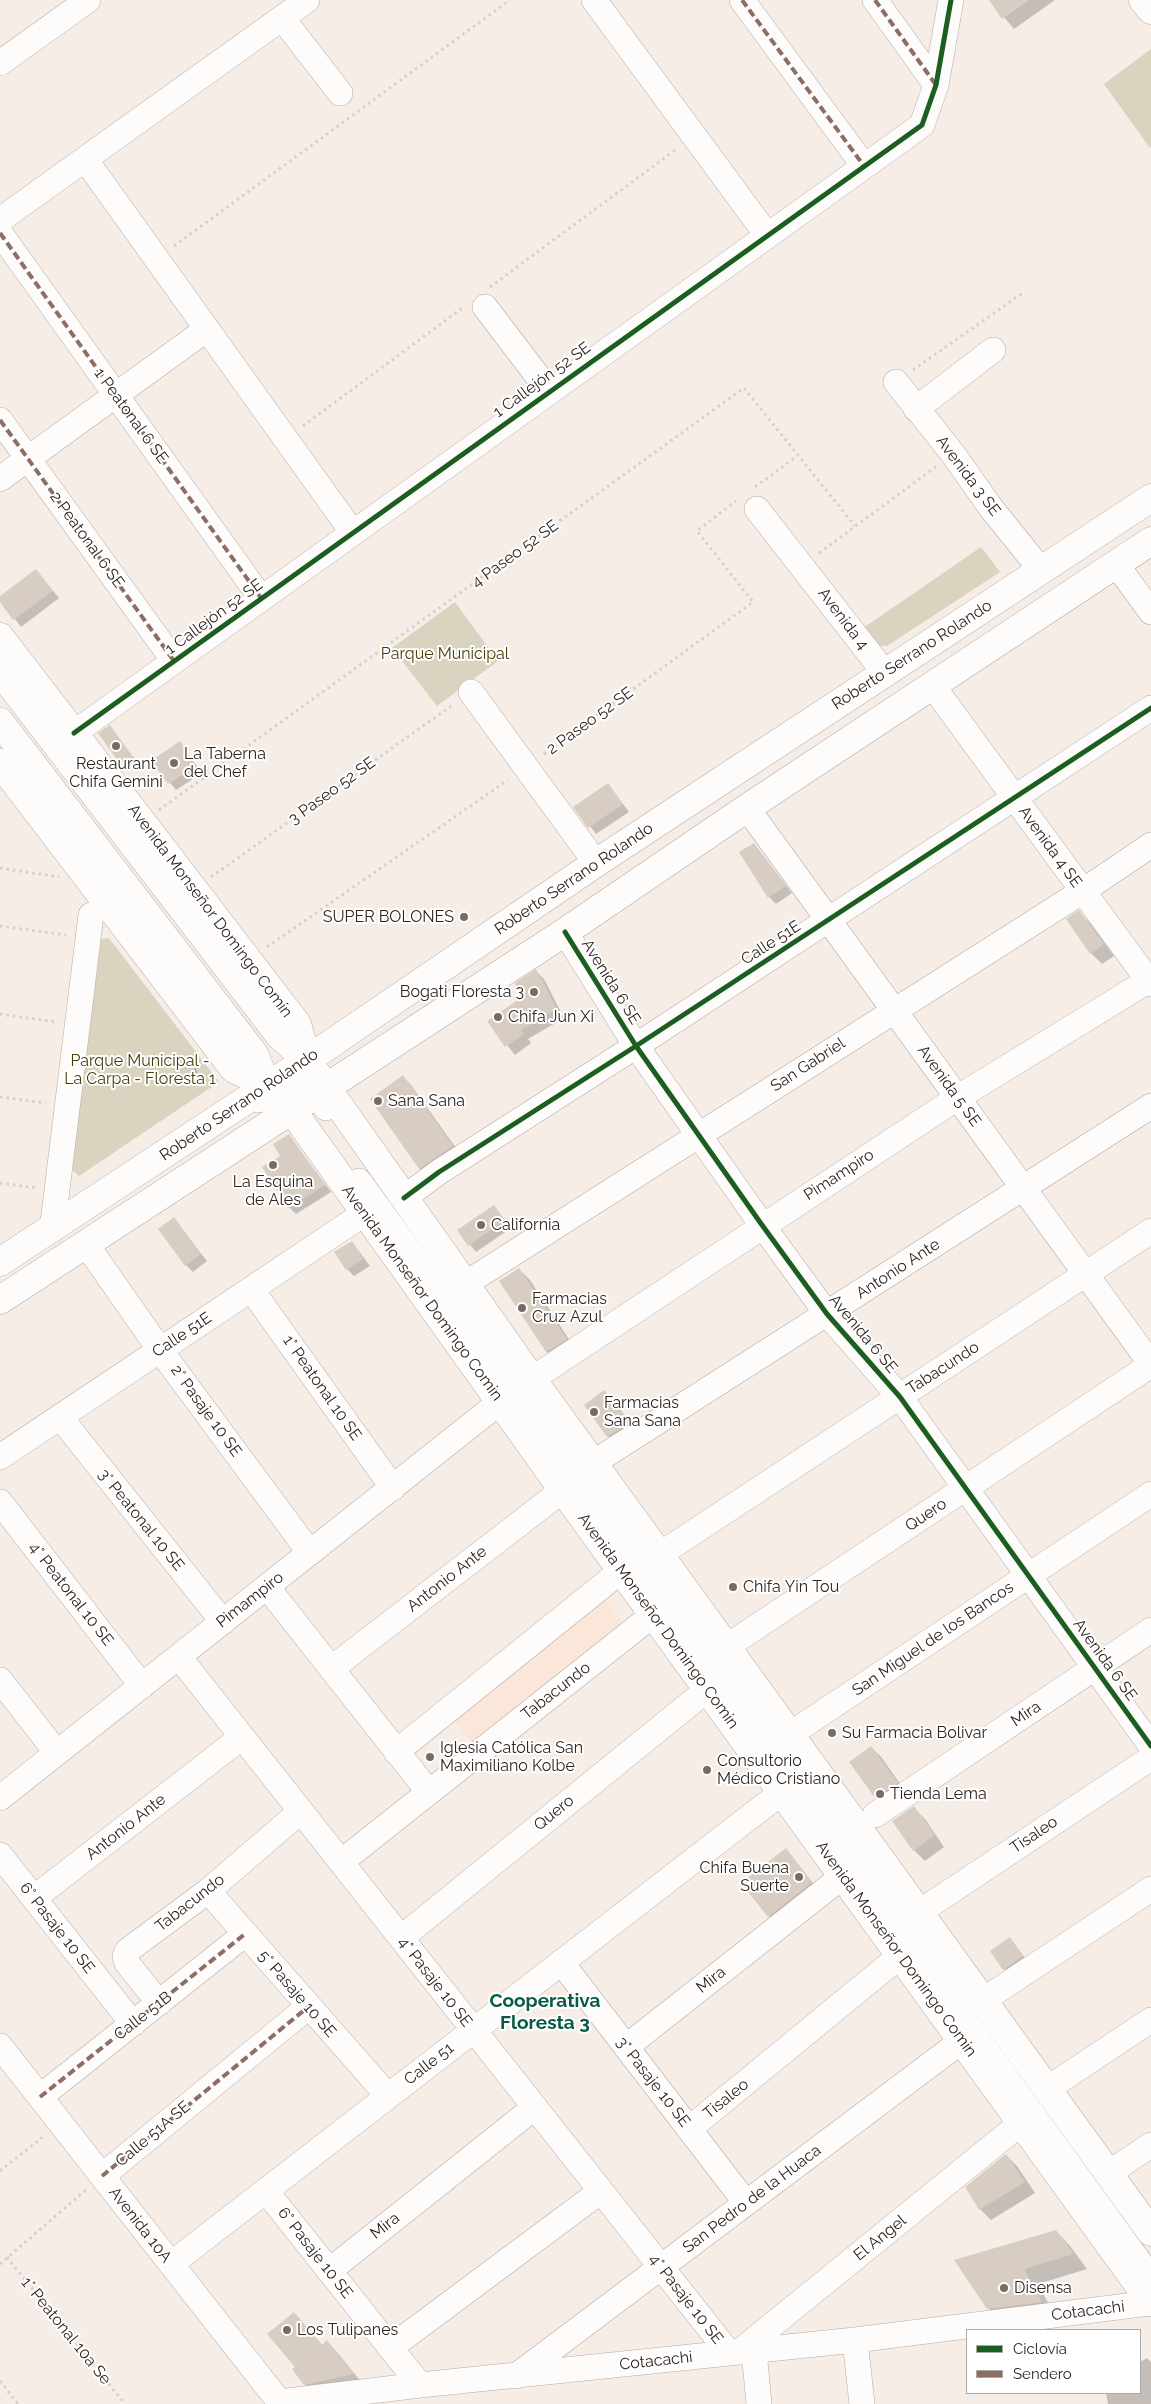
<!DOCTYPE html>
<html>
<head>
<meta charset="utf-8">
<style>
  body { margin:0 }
  #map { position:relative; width:1151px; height:2404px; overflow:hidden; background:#f7ede7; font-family:Raleway,sans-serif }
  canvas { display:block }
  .legend { position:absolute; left:966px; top:2329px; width:175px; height:65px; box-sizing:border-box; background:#fff; border:1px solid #aca8a5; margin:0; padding:6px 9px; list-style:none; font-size:15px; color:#30251f }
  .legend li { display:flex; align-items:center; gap:10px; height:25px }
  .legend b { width:25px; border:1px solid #aca8a5 }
</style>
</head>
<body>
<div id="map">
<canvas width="1151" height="2404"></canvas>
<ul class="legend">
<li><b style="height:6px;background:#1b5e20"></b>Ciclovía</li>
<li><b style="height:6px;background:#8d6e63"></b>Sendero</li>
</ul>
</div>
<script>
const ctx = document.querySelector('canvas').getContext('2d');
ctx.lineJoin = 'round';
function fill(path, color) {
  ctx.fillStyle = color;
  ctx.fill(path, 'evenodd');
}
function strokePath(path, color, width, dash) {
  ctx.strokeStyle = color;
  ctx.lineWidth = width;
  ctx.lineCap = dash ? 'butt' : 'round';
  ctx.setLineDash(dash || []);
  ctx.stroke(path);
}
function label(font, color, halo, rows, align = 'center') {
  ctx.font = font + ' Raleway,sans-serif';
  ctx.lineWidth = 4;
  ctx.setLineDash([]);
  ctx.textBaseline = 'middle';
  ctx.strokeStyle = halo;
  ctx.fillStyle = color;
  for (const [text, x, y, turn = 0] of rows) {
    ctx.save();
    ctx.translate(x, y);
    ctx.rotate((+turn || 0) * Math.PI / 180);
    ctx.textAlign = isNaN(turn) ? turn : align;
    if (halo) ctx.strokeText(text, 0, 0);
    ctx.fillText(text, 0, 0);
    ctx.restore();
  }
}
fill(new Path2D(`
  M605,1599L629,1631L475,1748L451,1716Z`), '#fbe6da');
fill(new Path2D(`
  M1151,49V147L1150,148L1104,84Z
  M981,547L1000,572L887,646H874L859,631Z
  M455,602L498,661L437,706L392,648Z
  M109,938L219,1082L79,1176L72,1169L101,939Z`), '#dad3c0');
fill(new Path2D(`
  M990,0H1055L1014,29Z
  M36,570L59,598L21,627L0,598Z
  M109,727L139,764L129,771L122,764Z
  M180,743L202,773L176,790L153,762Z
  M608,784L629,812L596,834L575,807Z
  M754,844L792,893L776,904L769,897Z
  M1079,912L1090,923L1114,956L1102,964L1091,953Z
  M536,971L544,979L564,1018L528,1039L531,1043L515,1055L488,1021L524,997Z
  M177 1073a10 10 0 1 1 20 0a10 10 0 1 1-20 0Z
  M403,1077L411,1085L461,1155L428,1177L420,1168Z
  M289,1136L331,1192L296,1214L289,1207L282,1156Z
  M493,1206L511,1228L476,1252L459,1231Z
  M174,1219L207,1261L193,1272L186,1265Z
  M352,1242L370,1266L354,1276L347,1269Z
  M519,1269L530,1280L576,1350L558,1362L547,1352L500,1281Z
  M604,1391L615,1402L638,1435L619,1447L608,1436Z
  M871,1747L882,1758L907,1794L887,1808L876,1797Z
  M914,1808L925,1819L944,1847L925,1861L914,1850Z
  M786,1850L822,1894L780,1927L769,1916Z
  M1010,1939L1033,1968L1015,1980L1004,1969Z
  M1006,2155L1017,2166L1035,2193L991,2220L980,2209L967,2187Z
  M1056,2231L1070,2246L1087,2269L1038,2284L1055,2316L1003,2323L988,2308Z
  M294,2313L323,2346L327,2342L337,2352L363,2384L315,2394L305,2384L296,2367Z
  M1147,2358L1151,2362V2404H1108L1106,2393H1140V2362Z`), '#0003');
fill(new Path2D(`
  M989,0H1029L1002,19Z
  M36,569L53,591L13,620L0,602V596Z
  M110,725L133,757L121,765L98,733Z
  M180,741L196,766L168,784L151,761Z
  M608,783L623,804L588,828L573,807Z
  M754,843L786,886L768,898L739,852Z
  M1079,910L1104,944L1090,954L1066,919Z
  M536,969L557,1009L521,1030L524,1034L505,1047L487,1021L522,997L515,983Z
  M175 1071a10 10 0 1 1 20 0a10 10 0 1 1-20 0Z
  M403,1075L453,1146L419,1169L370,1099Z
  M289,1134L325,1185L288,1208L262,1167L280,1156L273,1144Z
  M494,1205L505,1220L468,1246L457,1230Z
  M174,1217L201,1254L185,1266L158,1229Z
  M352,1241L363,1259L346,1270L334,1252Z
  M519,1268L567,1339L546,1352L499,1281Z
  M604,1390L629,1423L607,1437L584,1405Z
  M871,1746L898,1783L875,1798L849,1762Z
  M914,1806L935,1835L913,1851L892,1821Z
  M786,1848L812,1882L768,1917L741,1883Z
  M1010,1937L1023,1956L1003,1970L990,1951Z
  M1006,2154L1025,2182L979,2210L965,2187Z
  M1056,2230L1074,2254L1024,2269L1042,2302L987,2309L954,2260Z
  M294,2312L322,2345L327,2340L354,2374L304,2385L292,2369L295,2367L267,2334Z`), '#d7cdc3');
const minor = new Path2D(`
  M594,0L767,235
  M742,0L864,166
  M875,0L936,85
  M282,18L340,93
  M0,63L88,0
  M85,159L353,533
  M0,220L307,0
  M0,233L261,598
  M485,307L549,391
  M896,382L953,454L991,508L1041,570
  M916,409L993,350
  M0,420L174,661
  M0,479L207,329
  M757,509L884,672
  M1116,564L1151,612
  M932,685L1151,984
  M471,692L596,863
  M74,733L922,125L936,85L951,0
  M747,808L1151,1364
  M565,932L636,1046L762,1225L827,1314L900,1397L1151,1746
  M259,1100C286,1083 305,1083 326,1108
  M359,1181L1151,2278
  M404,1198L439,1172L636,1046L1151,708
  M52,1230L91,915
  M86,1244L160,1350L310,1553
  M465,1284L1083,891L1151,845
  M251,1289L393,1488
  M532,1379L957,1098L1151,979
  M60,1417L223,1622
  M0,1457L365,1213
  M593,1463L1151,1106
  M0,1502L142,1686
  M659,1555L1151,1231
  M267,1587L428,1791
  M726,1647L1151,1365
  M179,1657L729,2353
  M332,1668L563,1490
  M0,1680L57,1753
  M789,1735L1151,1494
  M396,1752L622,1570
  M0,1798L500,1402
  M875,1815L1151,1630
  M0,1855L133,2024
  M341,1862L654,1614
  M208,1891L388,2096
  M34,1898L242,1737
  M918,1913L1151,1758
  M401,1938L708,1689
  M561,1962L746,2203
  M982,2001L1151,1889
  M159,2003L127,1963L125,1957L127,1951L208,1891L301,1811
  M0,2046L281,2404
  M626,2047L843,1876
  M1047,2089L1151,2020
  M40,2097L245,1934
  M689,2129L901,1955
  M1109,2173L1151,2145
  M102,2176L308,2007
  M266,2191L420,2385
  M171,2264L782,1792
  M329,2271L535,2107
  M855,2340L862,2404
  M390,2348L601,2191
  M754,2351L759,2404
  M739,2352L1021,2123
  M516,2376L963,2040
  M279,2402L420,2385L855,2340L1151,2303`);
const major = new Path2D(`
  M1143,0L1151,10
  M0,637L297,1024L307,1060
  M0,671L280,1036L307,1060L532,1379L1151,2232
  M0,722L254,1054L267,1085
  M0,763L234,1069L267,1085L291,1109L563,1490L1151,2302
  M0,1262L307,1060L596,863L1151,498
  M0,1300L565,932L747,808L1151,541`);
strokePath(minor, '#b3aaa4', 26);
strokePath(major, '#b3aaa4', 29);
strokePath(new Path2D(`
  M174,246L510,0
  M490,287L678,148
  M913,370L1024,292
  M303,426L465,306
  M755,487L797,456
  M819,553L937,466
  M544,754L753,602L697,531L736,501
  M159,810L744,388L855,526
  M0,868L59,877
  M211,877L454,704
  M0,926L66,935
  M267,947L508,780
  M0,1014L56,1022
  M0,1097L46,1103
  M0,1183L37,1188
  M0,2171L44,2136
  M7,2257L125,2404
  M0,2264L87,2189
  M0,2381L18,2404`), '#d4d0ce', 3, [2.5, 4]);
strokePath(minor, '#fefcfb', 25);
strokePath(major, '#fefcfb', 28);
strokePath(new Path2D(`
  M742,0L864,166
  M875,0L936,85
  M0,233L261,598
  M0,420L174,661
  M40,2097L245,1934
  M102,2176L308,2007`), '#8d6e63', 4, [8, 4]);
strokePath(new Path2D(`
  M74,733L922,125L936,85L951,0
  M565,932L636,1046L762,1225L827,1314L900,1397L1151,1746
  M404,1198L439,1172L636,1046L1151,708`), '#1b5e20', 5);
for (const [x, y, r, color] of [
  [116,746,5,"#766b65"],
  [174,763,5,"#766b65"],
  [464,917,5,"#766b65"],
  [534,992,5,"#766b65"],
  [498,1017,5,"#766b65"],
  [378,1101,5,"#766b65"],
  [273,1165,5,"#766b65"],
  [481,1225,5,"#766b65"],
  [522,1308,5,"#766b65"],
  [594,1412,5,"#766b65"],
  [733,1587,5,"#766b65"],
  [832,1733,5,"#766b65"],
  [430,1757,5,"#766b65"],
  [707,1770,5,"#766b65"],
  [880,1794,5,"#766b65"],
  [799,1877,5,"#766b65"],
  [1004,2288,5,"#766b65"],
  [287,2330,5,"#766b65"]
]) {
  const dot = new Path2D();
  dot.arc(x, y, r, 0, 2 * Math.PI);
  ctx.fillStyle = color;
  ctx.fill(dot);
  strokePath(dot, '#fff', 2);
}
label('16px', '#30251f', '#fff', [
  ["1 Callejón 52 SE",542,380,-36],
  ["1 Peatonal 6 SE",131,416,54],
  ["Avenida 3 SE",968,476,53],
  ["2 Peatonal 6 SE",87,540,54],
  ["4 Paseo 52 SE",515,554,-36],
  ["1 Callejón 52 SE",214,617,-36],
  ["Avenida 4",843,619,53],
  ["Roberto Serrano Rolando",912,655,-33],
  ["2 Paseo 52 SE",590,721,-36],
  ["3 Paseo 52 SE",332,791,-36],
  ["Avenida 4 SE",1050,847,54],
  ["Roberto Serrano Rolando",574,879,-34],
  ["Avenida Monseñor Domingo Comín",210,911,53],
  ["Calle 51E",771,943,-33],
  ["Avenida 6 SE",611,982,58],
  ["San Gabriel",808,1065,-33],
  ["Avenida 5 SE",949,1086,54],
  ["Roberto Serrano Rolando",239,1105,-34],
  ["Pimampiro",839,1175,-33],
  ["Antonio Ante",898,1269,-33],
  ["Avenida Monseñor Domingo Comin",422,1293,54],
  ["Avenida 6 SE",863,1334,50],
  ["Calle 51E",182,1335,-34],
  ["Tabacundo",943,1368,-33],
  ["1° Peatonal 10 SE",322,1388,55],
  ["2° Pasaje 10 SE",206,1411,54],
  ["Quero",926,1515,-34],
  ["3° Peatonal 10 SE",141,1520,51],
  ["Antonio Ante",447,1579,-38],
  ["4° Peatonal 10 SE",71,1594,52],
  ["Pimampiro",250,1600,-38],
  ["Avenida Monseñor Domingo Comin",658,1621,54],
  ["San Miguel de los Bancos",933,1639,-34],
  ["Avenida 6 SE",1105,1660,54],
  ["Tabacundo",556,1691,-38],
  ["Mira",1026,1714,-34],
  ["Quero",554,1813,-39],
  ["Antonio Ante",126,1827,-38],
  ["Tisaleo",1034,1835,-34],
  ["Tabacundo",190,1903,-38],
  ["6° Pasaje 10 SE",57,1928,52],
  ["Avenida Monseñor Domingo Comin",896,1949,54],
  ["Mira",711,1980,-38],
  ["4° Pasaje 10 SE",435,1982,52],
  ["5° Pasaje 10 SE",297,1994,49],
  ["Calle 51B",143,2016,-38],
  ["Calle 51",429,2064,-38],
  ["3° Pasaje 10 SE",653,2082,52],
  ["Tisaleo",726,2099,-39],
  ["Calle 51A SE",153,2134,-40],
  ["San Pedro de la Huaca",752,2199,-37],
  ["Avenida 10A",140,2225,52],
  ["Mira",385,2226,-38],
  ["El Angel",880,2238,-39],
  ["6° Pasaje 10 SE",315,2253,52],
  ["4° Pasaje 10 SE",686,2299,52],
  ["Cotacachi",1088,2311,-7],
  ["1° Peatonal 10a Se",66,2331,51],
  ["Cotacachi",656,2361,-6]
]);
label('16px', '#463e06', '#fff', [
  ["Parque Municipal",445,654],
  ["Parque Municipal -",140,1061],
  ["La Carpa - Floresta 1",140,1079]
]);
label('16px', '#30251f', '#fff', [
  ["La Taberna",184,754],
  ["del Chef",184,772],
  ["Restaurant",116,764,"center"],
  ["Chifa Gemini",116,782,"center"],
  ["SUPER BOLONES",454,917,"right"],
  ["Bogati Floresta 3",524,992,"right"],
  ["Chifa Jun Xi",508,1017],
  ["Sana Sana",388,1101],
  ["La Esquina",273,1182,"center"],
  ["de Ales",273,1200,"center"],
  ["California",491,1225],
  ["Farmacias",532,1299],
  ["Cruz Azul",532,1317],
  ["Farmacias",604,1403],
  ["Sana Sana",604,1421],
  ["Chifa Yin Tou",743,1587],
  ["Su Farmacia Bolivar",842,1733],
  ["Iglesia Católica San",440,1748],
  ["Maximiliano Kolbe",440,1766],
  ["Consultorio",717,1761],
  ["Médico Cristiano",717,1779],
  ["Tienda Lema",890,1794],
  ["Chifa Buena",789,1868,"right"],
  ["Suerte",789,1886,"right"],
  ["Disensa",1014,2288],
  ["Los Tulipanes",297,2330]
], 'left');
label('bold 19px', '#075a45', '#fff', [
  ["Cooperativa",545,2001],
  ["Floresta 3",545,2023]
]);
</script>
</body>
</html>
